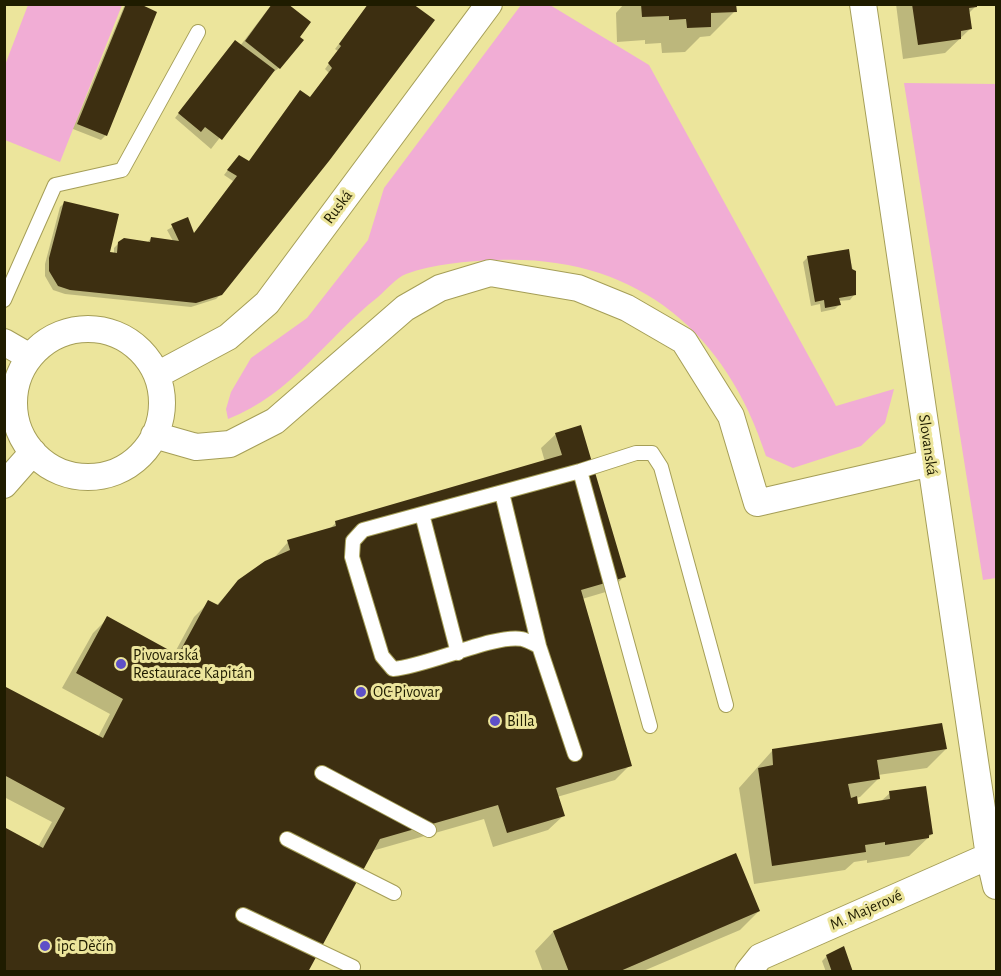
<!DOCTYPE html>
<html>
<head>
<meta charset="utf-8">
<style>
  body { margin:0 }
  #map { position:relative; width:1001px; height:976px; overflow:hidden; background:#ece59c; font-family:"Alegreya Sans",sans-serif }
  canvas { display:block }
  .frame { position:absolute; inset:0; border:6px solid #1f1c00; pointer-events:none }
</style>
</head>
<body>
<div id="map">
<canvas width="1001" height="976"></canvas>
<div class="frame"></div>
</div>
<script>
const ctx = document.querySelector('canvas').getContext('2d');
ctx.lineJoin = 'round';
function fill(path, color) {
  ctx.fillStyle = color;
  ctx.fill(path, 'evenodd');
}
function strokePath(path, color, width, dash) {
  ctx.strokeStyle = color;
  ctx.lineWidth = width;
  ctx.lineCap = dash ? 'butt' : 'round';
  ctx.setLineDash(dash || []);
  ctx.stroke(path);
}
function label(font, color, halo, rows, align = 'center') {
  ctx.font = font + ' "Alegreya Sans",sans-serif';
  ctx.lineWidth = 6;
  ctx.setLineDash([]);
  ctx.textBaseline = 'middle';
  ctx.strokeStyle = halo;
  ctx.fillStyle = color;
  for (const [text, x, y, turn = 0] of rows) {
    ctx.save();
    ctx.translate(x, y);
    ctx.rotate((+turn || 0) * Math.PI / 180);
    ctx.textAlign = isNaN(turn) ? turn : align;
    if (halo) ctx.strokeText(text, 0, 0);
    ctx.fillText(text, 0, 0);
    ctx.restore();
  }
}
fill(new Path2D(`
  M28,5H122L60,162L5,140V65Z
  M521,5H550L649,65L836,406L894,389L885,423L861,446L793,468L766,456C725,328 632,254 496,260C467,261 433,264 406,274C396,278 386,290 378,297C326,338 292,394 228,419L226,409L231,392L251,358L307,318L368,240L384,188Z
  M904,83L996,84V578L983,580Z`), '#f1add5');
fill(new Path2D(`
  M125,4H136L155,12L105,136L101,140L73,129Z
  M272,4H286L279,68L268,76L211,149L175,118L231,47L240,46Z
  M369,4L221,294L216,299L191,307L65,294L53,290L45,276V264L60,207L65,202L108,253L114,254V248L119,243H147L151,238L173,241L167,230L187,219L193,235L233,181L224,175L234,162L248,163L309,99L329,73L325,69L338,51L335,49Z
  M624,4H735V11L710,36L700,37L685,52L662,53L661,43L645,44V40L617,42L616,13Z
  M896,4H976V6L968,14L970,29L945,53L903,59Z
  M848,251L855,278L854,295L850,300L839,301V305L835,309L821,312L820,304L811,306L803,262L808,257Z
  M556,434L624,577L609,591L582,599L630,765L615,780L557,797L563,816L548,830L493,847L484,819L372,851L305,972L38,847L52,822L4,797V687L98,737L110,714L62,688L93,633L108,618L174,654L194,617L209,602L216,606L239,581L273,559L288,542L328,530L336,523L545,462L541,448Z
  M946,749L927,768L878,775L879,778L860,797L856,798L857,806L880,802L890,793L932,834L909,856L867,863V860L854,862L845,870L754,884L739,788L772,751Z
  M736,855L759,911L740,930L641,972H543L535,951L553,932Z
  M827,956L852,972H826L822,961Z`), '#0003');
fill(new Path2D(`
  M126,4H140L157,12L107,136L77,124Z
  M272,4H288L311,22L300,37L304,40L280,69L245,41Z
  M368,4H413L435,20L329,161L222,295L196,303L70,290L58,286L49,271V258L64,201L119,214L110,252L117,253L118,242L124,238L150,242L151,237L179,241L171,224L188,217L194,233L237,176L227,170L239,155L249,161L300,90L310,97L332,68L328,63L341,46L339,44Z
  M641,4H736L737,12L711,13V27L687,28L686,19L669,20V16L642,17Z
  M912,4H977V7L969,8L972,29L961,31V39L918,45Z
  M235,40L275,70L222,140L205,127L201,132L178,113Z
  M849,249L852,269L856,271V295L839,298L841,305L825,308L824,300L815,302L807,256Z
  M581,425L626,577L581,590L632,766L556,788L565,816L507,833L498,805L380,839L308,972H4V827L43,848L65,808L4,775V686L103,738L123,699L76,673L107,616L178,655L208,600L218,605L238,580L265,561L290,550L287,540L336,526L335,521L562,455L555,433Z
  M942,723L947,749L877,760L880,779L848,784L851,798L857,796L858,804L890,799L889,791L926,786L933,834L929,835V838L885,845V842L865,845L866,852L772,866L758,768L773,765L772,749Z
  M736,853L760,911L618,972H569L553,931Z
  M844,946L853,972H832L826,955Z`), '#3d2f11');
const service = new Path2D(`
  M4,300L55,185L122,170L198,32
  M580,471L650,726
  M502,493L539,646L575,754
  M422,514L458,653
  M539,646C534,644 527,640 522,639C494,634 428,666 393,669L382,656L352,557L353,541L363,530L580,471L636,453H652L661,467L726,705
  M322,773L429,830
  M287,839L394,893
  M243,915L353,967`);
const minor = new Path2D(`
  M863,4L989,856L996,886
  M14 403a74 74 0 1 1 148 0a74 74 0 1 1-148 0Z
  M4,342L30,357
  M157,375L228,337L267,303L489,4
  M154,435L196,447L230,444L275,421L405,308L440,288L490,273L578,288L627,308L684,341L731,416L757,503L931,463
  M4,485L33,452
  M748,972L760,957L989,856`);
strokePath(service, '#a59e57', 16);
strokePath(minor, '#a59e57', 28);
strokePath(service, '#fff', 14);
strokePath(minor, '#fff', 26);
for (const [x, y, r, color] of [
  [121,664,6,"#5e50c8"],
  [361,692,6,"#5e50c8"],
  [495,721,6,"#5e50c8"],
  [45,946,6,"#5e50c8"]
]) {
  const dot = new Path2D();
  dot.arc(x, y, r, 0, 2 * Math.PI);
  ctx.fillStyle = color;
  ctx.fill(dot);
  strokePath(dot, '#ece59c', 2);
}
label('16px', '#1f1c00', '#ece59c', [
  ["Ruská",338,207,-53],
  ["Slovanská",928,445,82],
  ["M. Majerové",866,910,-24]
]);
label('16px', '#1f1c00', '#ece59c', [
  ["Pivovarská",133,655],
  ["Restaurace Kapitán",133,673],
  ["OC Pivovar",373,692],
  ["Billa",507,721],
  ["ipc Děčín",57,946]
], 'left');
</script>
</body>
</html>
